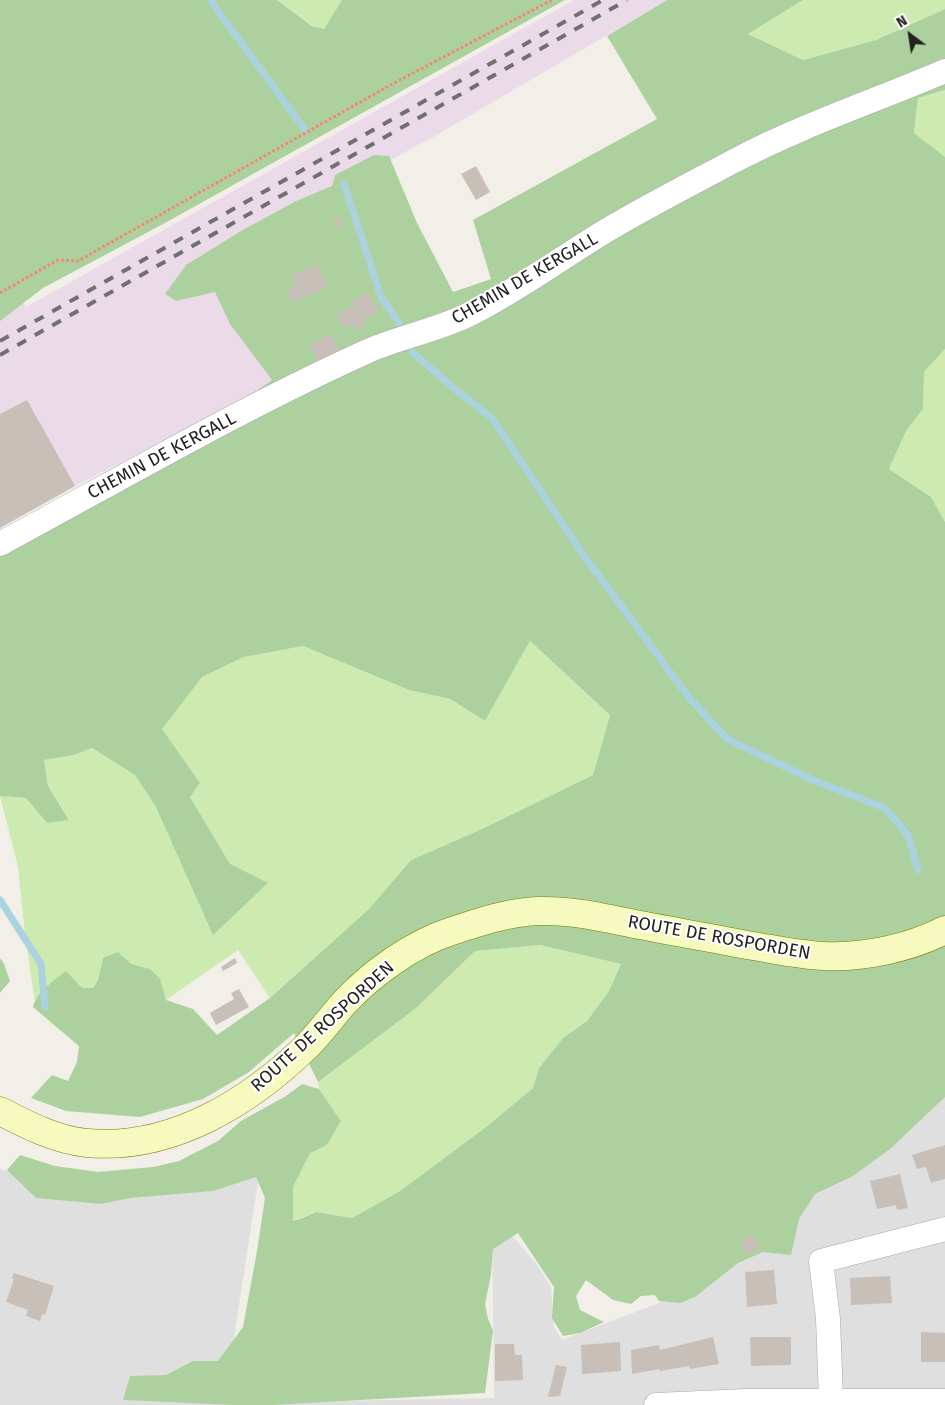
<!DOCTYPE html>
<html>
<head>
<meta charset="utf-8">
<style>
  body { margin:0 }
  #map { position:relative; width:945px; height:1405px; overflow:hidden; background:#f2efe9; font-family:"Fira Sans",sans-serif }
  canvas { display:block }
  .north { position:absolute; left:885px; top:10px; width:50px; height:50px; -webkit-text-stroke:4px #fff; paint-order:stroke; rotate:329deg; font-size:14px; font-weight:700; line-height:20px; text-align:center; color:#222 }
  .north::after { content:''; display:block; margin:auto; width:18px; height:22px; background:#222; clip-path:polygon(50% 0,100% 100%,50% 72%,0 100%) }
</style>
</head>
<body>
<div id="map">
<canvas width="945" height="1405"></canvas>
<div class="north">N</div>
</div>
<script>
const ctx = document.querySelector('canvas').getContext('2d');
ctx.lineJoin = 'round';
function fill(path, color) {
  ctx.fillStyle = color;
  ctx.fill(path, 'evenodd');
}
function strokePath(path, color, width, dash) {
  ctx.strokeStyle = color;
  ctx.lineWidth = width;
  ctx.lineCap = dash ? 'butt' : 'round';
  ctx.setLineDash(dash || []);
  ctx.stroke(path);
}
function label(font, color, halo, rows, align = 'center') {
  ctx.font = font + ' "Fira Sans",sans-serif';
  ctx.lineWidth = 4;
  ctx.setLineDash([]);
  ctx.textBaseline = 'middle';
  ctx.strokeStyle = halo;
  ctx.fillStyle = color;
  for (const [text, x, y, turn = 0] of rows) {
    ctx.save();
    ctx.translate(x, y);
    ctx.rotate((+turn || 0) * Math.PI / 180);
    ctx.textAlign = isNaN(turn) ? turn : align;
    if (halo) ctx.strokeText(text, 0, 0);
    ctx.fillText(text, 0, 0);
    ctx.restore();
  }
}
fill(new Path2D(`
  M945,1077V1405H0V1169L14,1173L115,1185L266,1130L224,1403L494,1398L492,1213L535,1262L551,1287L554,1327L562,1340L677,1296Z`), '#e0dfdf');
fill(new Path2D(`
  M574,0H667L435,136L206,260L276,383L75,486L0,528V287L12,280L26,307Z`), '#ebdbe8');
fill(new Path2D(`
  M277,0H342L324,29L313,26Z
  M803,0H945V9L876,40L803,60L748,34Z
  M945,90V157L914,134L918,98Z
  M945,349V522L931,497L889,469L906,431L923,409L924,372Z
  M530,641L610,715L593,775L482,829L411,860L369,909L270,998L238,950L166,1000L150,969L103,958L98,980L93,988L44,990L35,1001L26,943L18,867L0,796L26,798L47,823L69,819L48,786L44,760L74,755L92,748L135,775L156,807L230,864L190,797L200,783L161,729L202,677L244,657L303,646L409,690L450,699L485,721Z
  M540,945L621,964L609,991L587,1021L563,1038L539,1068L533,1088L486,1127L400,1191L352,1218L316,1212L293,1221V1187L310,1152L327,1145L341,1121L319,1089L318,1082L415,1009L475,951Z`), '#cdebb0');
fill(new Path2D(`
  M0,0H277L312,26L324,29L342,0H565L165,223L43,288L0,321Z
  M667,0H803L748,34L803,60L876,40L945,9V90L918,98L914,133L945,157V349L924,372L923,409L906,431L889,469L931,497L945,522V1097L890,1149L853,1176L815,1194L799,1219L791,1255L763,1252L738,1263L695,1297L680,1303L659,1301L655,1295L641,1296L631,1304L613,1300L586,1280L576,1296L580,1310L604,1322L580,1333L563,1336L552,1318L554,1287L518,1233L493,1249L491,1275L485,1304L488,1319L493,1330L485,1393L272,1405H235L123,1400L130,1376L166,1375L193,1361H218L243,1327L257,1251L265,1198L256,1177L213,1191L130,1198L101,1204L36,1198L7,1170L20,1155L55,1166L98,1172L153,1167L179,1161L218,1141L241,1121L286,1096L302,1084L319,1089L341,1121L327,1145L310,1153L293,1187V1221L300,1219L316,1212L352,1218L400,1191L486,1127L533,1088L539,1068L563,1038L587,1021L609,991L621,964L540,945L475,951L415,1009L318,1082L294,1033L249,1072L203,1099L140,1117L66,1111L31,1098L52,1075L68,1081L77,1062L79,1046L33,1007C37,991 54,981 66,971L82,988H93L98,980L103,958L118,952L131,964L150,969L160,979L166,1000L193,1009L217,1035L270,998L369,909L411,860L482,829L593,775L610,715L530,641L485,721L450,699L409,690L303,646L244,657L202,677L162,729L200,783L190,797L230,864L268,883L213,935L156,807L135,775L92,748L74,755L44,760L48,786L69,820L47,823L26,798L0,796V554L137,477L272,380L230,324L215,292L176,301L165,294L186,265L241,231L296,201L332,186L335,175L374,155L389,156L417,223L453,292L491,279L473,220L657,119L607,36Z
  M0,958L4,964L10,981L0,993Z`), '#add19e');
strokePath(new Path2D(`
  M210,0L305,130
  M344,184L381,297L399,323
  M412,352L456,390L492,418L582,553L690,699L727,739L815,781L885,808L908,835L918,870
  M0,900L41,964L45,1007`), '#aad3df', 7);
fill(new Path2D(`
  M476,166L490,192L476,200L461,174Z
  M339,217L343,224L337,228L333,220Z
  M317,264L327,288L292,302L287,288L296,284L292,275Z
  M368,292L378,312L364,319L366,324L355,330L352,324L344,328L337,314L355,306L352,300Z
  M330,333L339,350L327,356L329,359L320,365L309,346Z
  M27,400L75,486L0,528V414Z
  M235,958L237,963L223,971L221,967Z
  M239,989L249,1007L216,1025L210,1013L234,999L231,993Z
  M945,1145V1179L931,1183L926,1167L917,1169L912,1155Z
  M900,1174L908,1208L897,1210L896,1205L877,1209L870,1181Z
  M750,1234L760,1245L749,1255L739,1244Z
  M774,1270L777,1304L747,1307L745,1272Z
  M14,1273L54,1286L45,1315L42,1314L40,1321L26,1316L28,1310L6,1302L14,1279L12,1278Z
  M890,1276L892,1303L851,1305L850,1278Z
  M921,1332L945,1333V1362H921Z
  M713,1337L719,1364L690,1369L689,1366L660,1371L659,1369L632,1374L631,1350L659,1345L660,1350Z
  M750,1337H791V1365L751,1366Z
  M620,1342L621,1371L582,1374L581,1345Z
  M495,1344H514L515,1355H522L523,1380L495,1381Z
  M556,1365L567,1367L560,1396L548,1397Z`), '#c7bfb8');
const street = new Path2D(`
  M0,544C122,478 242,408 368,351C402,336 439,330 472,313C516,291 557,261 599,235C643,208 689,185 734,161C802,125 875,101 945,71
  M831,1400L828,1319L821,1261L945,1229
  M656,1405L746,1401H945`);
const secondary = new Path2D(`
  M0,1111C27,1125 56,1140 87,1143C171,1151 250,1102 308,1045C321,1032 332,1016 345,1002C372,973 414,943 452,931C479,922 509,912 538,911C574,910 605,918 640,925C676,932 712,938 747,945C773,949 798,955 824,956C863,958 910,948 945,930`);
strokePath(street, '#a9a9a9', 25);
strokePath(secondary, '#707d05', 29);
strokePath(new Path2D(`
  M0,293L58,260L78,261L396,82L552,0`), '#fa8072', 3, [2.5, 2.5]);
strokePath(street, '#fff', 24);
strokePath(secondary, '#f7fabf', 28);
strokePath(new Path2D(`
  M0,341L603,0
  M0,355L627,0`), '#707070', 4, [10, 10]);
label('18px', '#222', '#fff', [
  ["CHEMIN DE KERGALL",525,279,-30],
  ["CHEMIN DE KERGALL",162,456,-28],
  ["ROUTE DE ROSPORDEN",719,938,10],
  ["ROUTE DE ROSPORDEN",323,1027,-42]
]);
</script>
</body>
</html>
